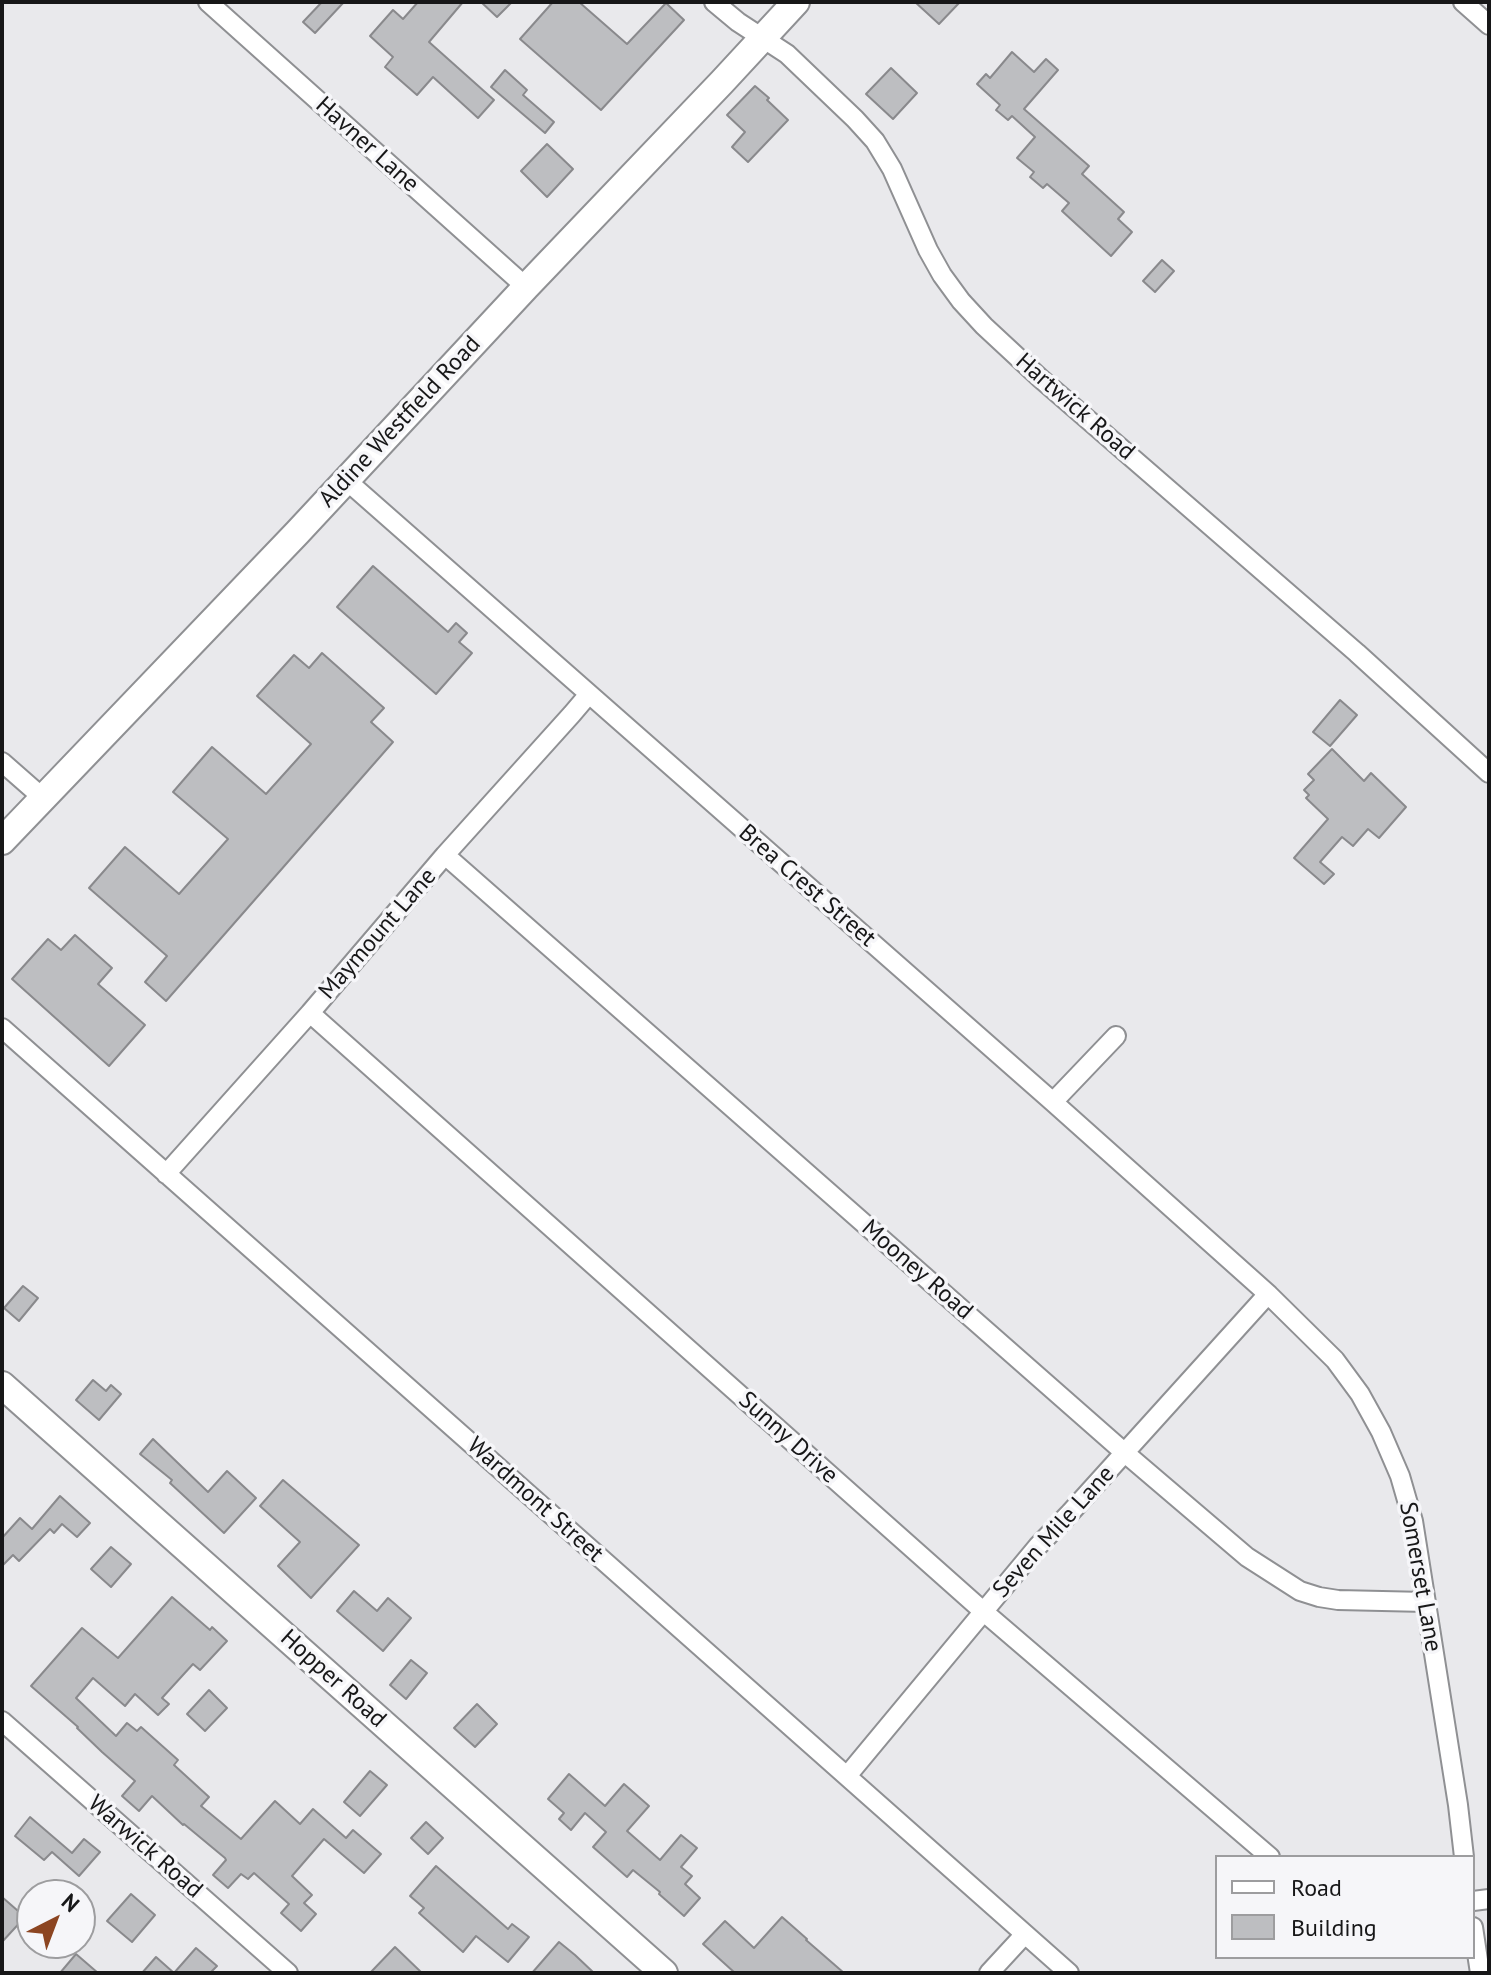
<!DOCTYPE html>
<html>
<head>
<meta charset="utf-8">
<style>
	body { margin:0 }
	#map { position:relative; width:1491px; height:1975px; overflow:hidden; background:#e9e9ec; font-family:"PT Sans",sans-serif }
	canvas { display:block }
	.frame { position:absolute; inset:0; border:4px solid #171718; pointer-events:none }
	.legend { position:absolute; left:1215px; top:1855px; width:260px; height:104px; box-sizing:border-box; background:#f6f6f9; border:2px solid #9d9d9f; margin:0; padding:10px 14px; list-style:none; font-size:24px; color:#171718 }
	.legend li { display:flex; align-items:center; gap:16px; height:40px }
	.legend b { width:40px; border:2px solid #9d9d9f }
	.north { position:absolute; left:16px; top:1879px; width:80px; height:80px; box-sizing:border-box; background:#f6f6f9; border:2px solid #9d9d9f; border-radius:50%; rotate:42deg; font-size:22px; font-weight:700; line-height:32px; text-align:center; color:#171718 }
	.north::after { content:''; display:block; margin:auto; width:28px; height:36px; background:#8c4521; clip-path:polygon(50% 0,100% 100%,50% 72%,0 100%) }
</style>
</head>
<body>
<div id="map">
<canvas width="1491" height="1975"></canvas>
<div class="frame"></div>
<ul class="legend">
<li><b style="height:10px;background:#fff"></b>Road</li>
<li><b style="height:22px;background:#bdbec1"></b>Building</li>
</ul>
<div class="north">N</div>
</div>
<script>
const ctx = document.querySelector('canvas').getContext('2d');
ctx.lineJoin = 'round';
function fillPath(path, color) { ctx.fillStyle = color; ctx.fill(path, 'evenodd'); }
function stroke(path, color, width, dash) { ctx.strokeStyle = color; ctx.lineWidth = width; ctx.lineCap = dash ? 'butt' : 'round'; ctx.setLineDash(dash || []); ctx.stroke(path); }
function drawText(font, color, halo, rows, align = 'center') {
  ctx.font = font + ' "PT Sans",sans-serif'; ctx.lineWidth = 7; ctx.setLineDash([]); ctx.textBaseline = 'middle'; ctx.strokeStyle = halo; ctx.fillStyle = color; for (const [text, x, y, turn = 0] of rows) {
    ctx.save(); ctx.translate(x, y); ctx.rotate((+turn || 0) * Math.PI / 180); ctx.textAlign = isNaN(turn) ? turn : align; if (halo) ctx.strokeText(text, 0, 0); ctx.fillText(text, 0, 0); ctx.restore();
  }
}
const building = new Path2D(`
	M322 2H344L315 33 303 22Z
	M418 2H463L429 42 494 100 478 118 433 77 417 95 385 67 393 57 370 36 393 10 403 19Z
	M481 2H512L497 17Z
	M553 2H579L627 44 666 3 684 20 601 110 520 39Z
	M915 2H960L939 24Z
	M1012 52 1034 72 1046 59 1058 70 1024 109 1089 166 1082 174 1124 212 1118 219 1132 232 1111 256 1062 211 1069 203 1047 184 1043 188 1030 177 1034 172 1017 158 1035 137 1012 116 1008 120 996 110 1000 105 977 84 986 74 990 78Z
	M891 68 917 93 893 119 866 94Z
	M505 70 527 90 523 95 554 122 545 133 491 87Z
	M755 86 769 98 767 100 788 120 748 162 732 147 745 132 727 115Z
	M547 144 573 169 547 197 521 171Z
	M1162 260 1174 271 1155 292 1143 281Z
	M373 566 448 632 456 623 467 633 459 642 472 653 436 694 337 607Z
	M322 653 384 708 371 722 393 742 166 1001 145 982 167 956 89 888 125 847 179 894 228 839 173 792 212 747 266 794 311 744 257 696 294 655 309 668Z
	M1340 700 1357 715 1330 746 1313 732Z
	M1332 749 1364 781 1371 773 1406 807 1379 838 1368 829 1353 846 1342 837 1320 862 1334 874 1324 884 1294 858 1328 819 1306 798 1309 795 1304 790 1314 780 1308 774Z
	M75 935 112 968 98 984 145 1025 109 1066 12 979 48 939 61 950Z
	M23 1286 38 1298 19 1321 4 1308Z
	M93 1380 106 1391 111 1385 121 1394 99 1420 76 1400Z
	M153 1439 208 1492 227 1471 256 1498 224 1533 170 1483 172 1480 140 1454Z
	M283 1480 359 1545 311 1598 278 1566 300 1542 260 1506Z
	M60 1496 90 1523 77 1537 62 1524 54 1533 50 1529 19 1561 13 1555 2 1566V1538L20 1518 32 1529Z
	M111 1547 131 1564 111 1587 91 1569Z
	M354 1591 377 1611 388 1598 411 1618 383 1651 337 1611Z
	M172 1597 210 1630 212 1627 227 1641 200 1670 193 1664 162 1698 169 1704 158 1715 135 1694 125 1706 93 1678 76 1698 116 1736 127 1723 137 1731 141 1727 178 1760 174 1765 209 1797 201 1806 241 1839 275 1801 300 1824 313 1809 346 1838 353 1830 381 1854 364 1873 324 1839 292 1876 312 1895 304 1903 316 1914 301 1931 281 1913 289 1904 254 1873 248 1879 241 1874 228 1888 213 1875 226 1860 225 1858 184 1824 183 1825 152 1796 139 1811 122 1796 135 1781 102 1752 77 1728 78 1727 31 1686 82 1628 118 1658Z
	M411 1660 427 1673 406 1699 390 1685Z
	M209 1690 227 1708 205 1731 187 1714Z
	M477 1704 497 1724 475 1747 454 1728Z
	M370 1771 387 1785 360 1816 344 1802Z
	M569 1774 605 1806 624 1784 649 1806 627 1831 660 1860 681 1835 697 1848 681 1867 692 1876 685 1884 700 1898 684 1916 659 1894 660 1892 633 1870 627 1877 593 1847 606 1832 585 1813 571 1830 559 1819 564 1813 548 1799Z
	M30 1817 72 1853 84 1839 100 1852 79 1876 52 1852 44 1860 15 1836Z
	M426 1822 443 1838 428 1854 411 1838Z
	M436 1866 508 1929 512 1924 529 1937 508 1962 476 1936 463 1952 419 1913 424 1908 410 1896Z
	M131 1894 155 1915 132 1942 107 1921Z
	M2 1897 25 1917 2 1942Z
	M782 1917 807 1939 806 1940 844 1973H735L703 1944 725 1921 754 1948Z
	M559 1942 575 1955 594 1973H532Z
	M395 1947 422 1973H370Z
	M196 1948 217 1966 210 1973H174Z
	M76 1954 98 1973H60Z
	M156 1957 174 1973H142Z`);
fillPath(building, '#bdbec1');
stroke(building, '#89898c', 2);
const street = new Path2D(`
	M208 2 526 287
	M714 2 738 22 787 54 855 119 875 141 892 169 928 250 942 275 961 301 984 326 1040 378 1357 653 1489 773
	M1463 2 1489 25
	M346 480 1053 1102 1268 1294 1335 1360 1360 1394 1381 1432 1400 1476 1413 1521 1458 1805 1464 1857
	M2 762 43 798
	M445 855 1125 1453 1247 1557 1300 1591 1319 1597 1338 1600 1426 1602
	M310 1013 984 1612 1270 1857
	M2 1028 1069 1973
	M1053 1102 1116 1036
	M166 1174 310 1013 445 855 572 714 589 694
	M2 1721 288 1973
	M847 1776 1038 1546 1070 1513 1268 1294
	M1473 1901 1489 1899
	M1473 1927 1480 1973
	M989 1973 1025 1934`);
const secondary = new Path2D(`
	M2 841 297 533 526 287 722 82 796 2
	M2 1385 664 1973`);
stroke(street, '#8f9093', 22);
stroke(secondary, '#8f9093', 30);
stroke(street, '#fff', 18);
stroke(secondary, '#fff', 26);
drawText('24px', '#171718', '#f6f6f9', [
	["Havner Lane",367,145,42],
	["Hartwick Road",1075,407,41],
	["Aldine Westfield Road",400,422,-47],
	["Brea Crest Street",807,886,41],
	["Maymount Lane",378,934,-49],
	["Mooney Road",917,1270,41],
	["Sunny Drive",788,1438,42],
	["Wardmont Street",535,1500,42],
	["Seven Mile Lane",1054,1532,-48],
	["Somerset Lane",1420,1577,80],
	["Hopper Road",333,1679,42],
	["Warwick Road",145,1847,41]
]);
</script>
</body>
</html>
